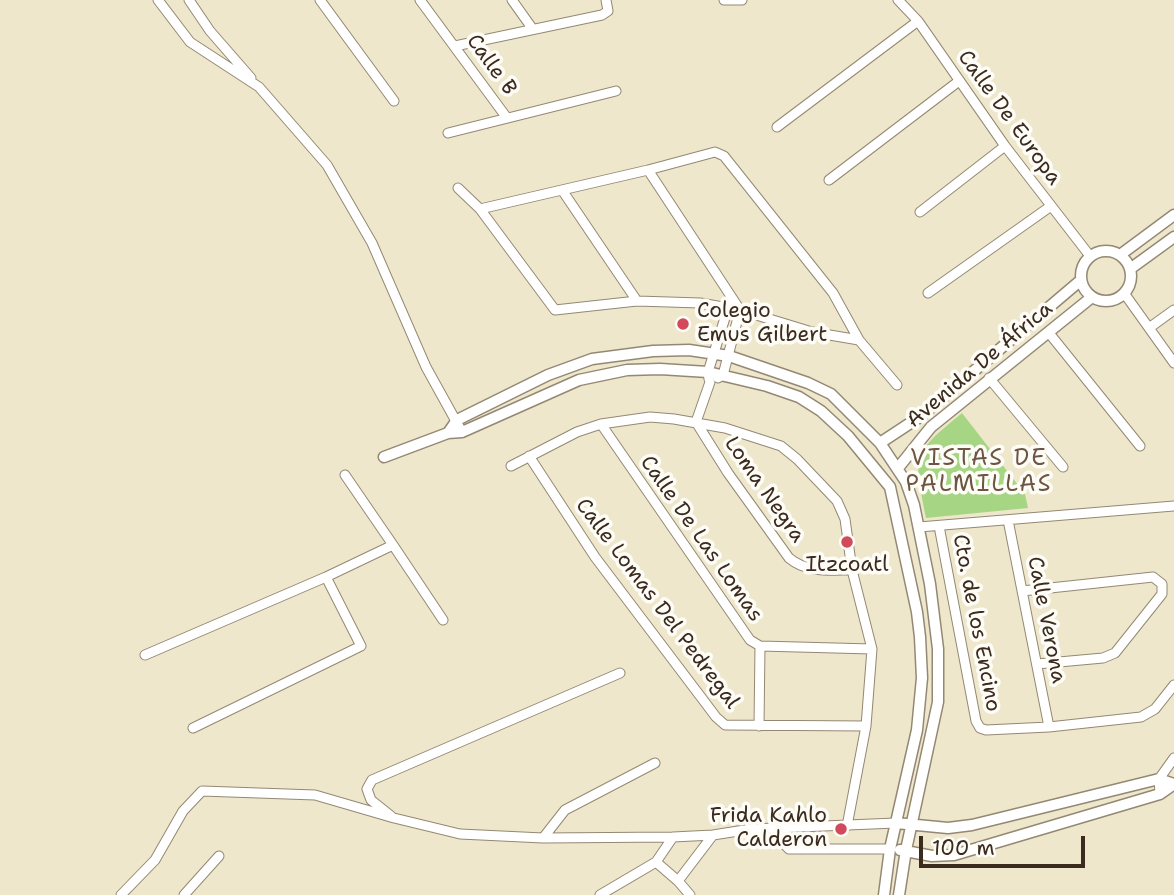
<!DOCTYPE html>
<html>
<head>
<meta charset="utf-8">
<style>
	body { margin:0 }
	#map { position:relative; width:1174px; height:895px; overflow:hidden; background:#eee7cb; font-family:"Shantell Sans",sans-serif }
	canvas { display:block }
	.scale { position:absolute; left:919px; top:836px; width:166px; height:32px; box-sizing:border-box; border:4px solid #3b2a1e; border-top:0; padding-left:9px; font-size:21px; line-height:24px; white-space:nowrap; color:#3b2a1e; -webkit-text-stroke:5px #fdfcf7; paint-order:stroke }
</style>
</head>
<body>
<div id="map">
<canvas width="1174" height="895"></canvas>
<div class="scale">100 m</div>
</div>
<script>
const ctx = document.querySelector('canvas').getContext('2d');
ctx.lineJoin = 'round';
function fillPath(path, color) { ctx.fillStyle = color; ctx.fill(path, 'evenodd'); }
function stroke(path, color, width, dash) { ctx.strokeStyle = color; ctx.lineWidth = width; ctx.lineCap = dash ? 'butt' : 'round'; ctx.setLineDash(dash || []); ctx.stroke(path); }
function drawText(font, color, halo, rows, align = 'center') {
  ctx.font = font + ' "Shantell Sans",sans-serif'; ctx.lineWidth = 7; ctx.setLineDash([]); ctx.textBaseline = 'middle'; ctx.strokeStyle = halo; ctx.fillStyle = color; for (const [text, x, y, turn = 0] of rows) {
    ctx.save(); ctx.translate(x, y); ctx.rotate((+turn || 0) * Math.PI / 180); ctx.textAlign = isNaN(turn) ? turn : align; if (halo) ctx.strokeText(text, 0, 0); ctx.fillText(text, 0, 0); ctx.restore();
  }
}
fillPath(new Path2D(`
	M962 413 1025 494 1028 508 926 518C914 453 910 456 962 413Z`), '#a6d684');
const minor = new Path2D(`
	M158 0 190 42 259 87 327 165 372 243 426 367 462 432
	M189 0 210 31 251 78
	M320 0 394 101
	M420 0 507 118
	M512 0 532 28
	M724 0H742
	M898 0 918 21 1005 146 1090 256
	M455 46 602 15 608 11 606 0
	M777 127 918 21
	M448 133 616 91
	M648 170 740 310 723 375 718 378
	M829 180 959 81
	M458 188 480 209 555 310 637 301 700 303 740 310 812 332 859 340
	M562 190 637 301
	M480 209 648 170 715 152 724 156 833 293 859 340 897 385
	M920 212 1005 146
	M928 293 1051 206
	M1124 293 1174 363
	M1149 328 1174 310
	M1049 333 1140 446
	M989 378 1063 467
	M709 379 708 372 729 305
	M710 382 696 422 728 473 789 558C807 573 829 570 852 570
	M601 424 750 640 760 646 872 649
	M529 456 595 557 716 717 725 725 866 726
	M511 466 577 432 601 424 650 417 674 419 725 428 781 446 797 459 837 501 845 519 852 570 872 649 866 726 847 826
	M1008 520 1049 727
	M939 526 976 721 980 728 986 730 1049 727 1141 717 1155 709 1174 685
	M919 527 1174 506
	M393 545 443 620
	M1022 591 1153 577 1162 584V594L1115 653 1103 658 1037 664
	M145 655 326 577 393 545 345 475
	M759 726 760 646
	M193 728 361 646 326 577
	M1160 794 1159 779 1174 758
	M391 816 371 800 367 789 372 780 620 673
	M781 827 782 842 789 849H890
	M543 838 565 810 655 763
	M656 862 678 881 690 895
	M678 881 713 835
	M121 895 155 860 183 811 202 791 315 795 394 818 460 834 543 838 673 837 713 835 751 829 896 823
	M184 895 219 856
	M600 895 656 862 673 837`);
const tertiary = new Path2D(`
	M1081 276a25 25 0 1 1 50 0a25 25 0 1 1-50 0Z
	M1120 255 1174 215
	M1130 269 1174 237
	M448 433 457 420 548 375 592 359 653 351 689 350 729 356 808 383 831 394 880 443 906 482 914 505 930 584 938 649V702L906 850 899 895
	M880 443 921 416 1081 280
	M384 457 448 433 462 432 579 380 627 370 660 369 708 372 767 386 799 397 821 411 848 436 890 487 917 612 920 637 922 678 917 730 890 849 884 895
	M898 468 931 427 1092 297
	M896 823 948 828 972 825 1159 779 1174 784
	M900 850 932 856 954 855 1160 794 1174 784`);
stroke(minor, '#948874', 11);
stroke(tertiary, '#948874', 13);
stroke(minor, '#fff', 9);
stroke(tertiary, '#fff', 10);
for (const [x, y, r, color] of [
	[683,324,7,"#d1495b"],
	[847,542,7,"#d1495b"],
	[841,829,7,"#d1495b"]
]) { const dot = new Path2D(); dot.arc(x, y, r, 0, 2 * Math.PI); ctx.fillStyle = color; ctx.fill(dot); stroke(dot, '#fdfcf7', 2.5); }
drawText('21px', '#3b2a1e', '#fdfcf7', [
	["Calle B",491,65,54],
	["Calle De Europa",1009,118,54],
	["Avenida De África",980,365,-40],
	["Loma Negra",764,490,55],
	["Calle De Las Lomas",701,539,55],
	["Calle Lomas Del Pedregal",657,604,53],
	["Calle Verona",1046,620,79],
	["Cto. de los Encino",976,623,79]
]);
drawText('21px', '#3b2a1e', '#fdfcf7', [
	["Colegio",697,312],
	["Emus Gilbert",697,336],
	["Itzcoatl",847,566,"center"],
	["Frida Kahlo",827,817,"right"],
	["Calderon",827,841,"right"]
], 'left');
ctx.letterSpacing = '2px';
drawText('23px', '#6d5542', '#fdfcf7', [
	["VISTAS DE",979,459],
	["PALMILLAS",979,485]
]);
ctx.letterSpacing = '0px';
</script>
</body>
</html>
